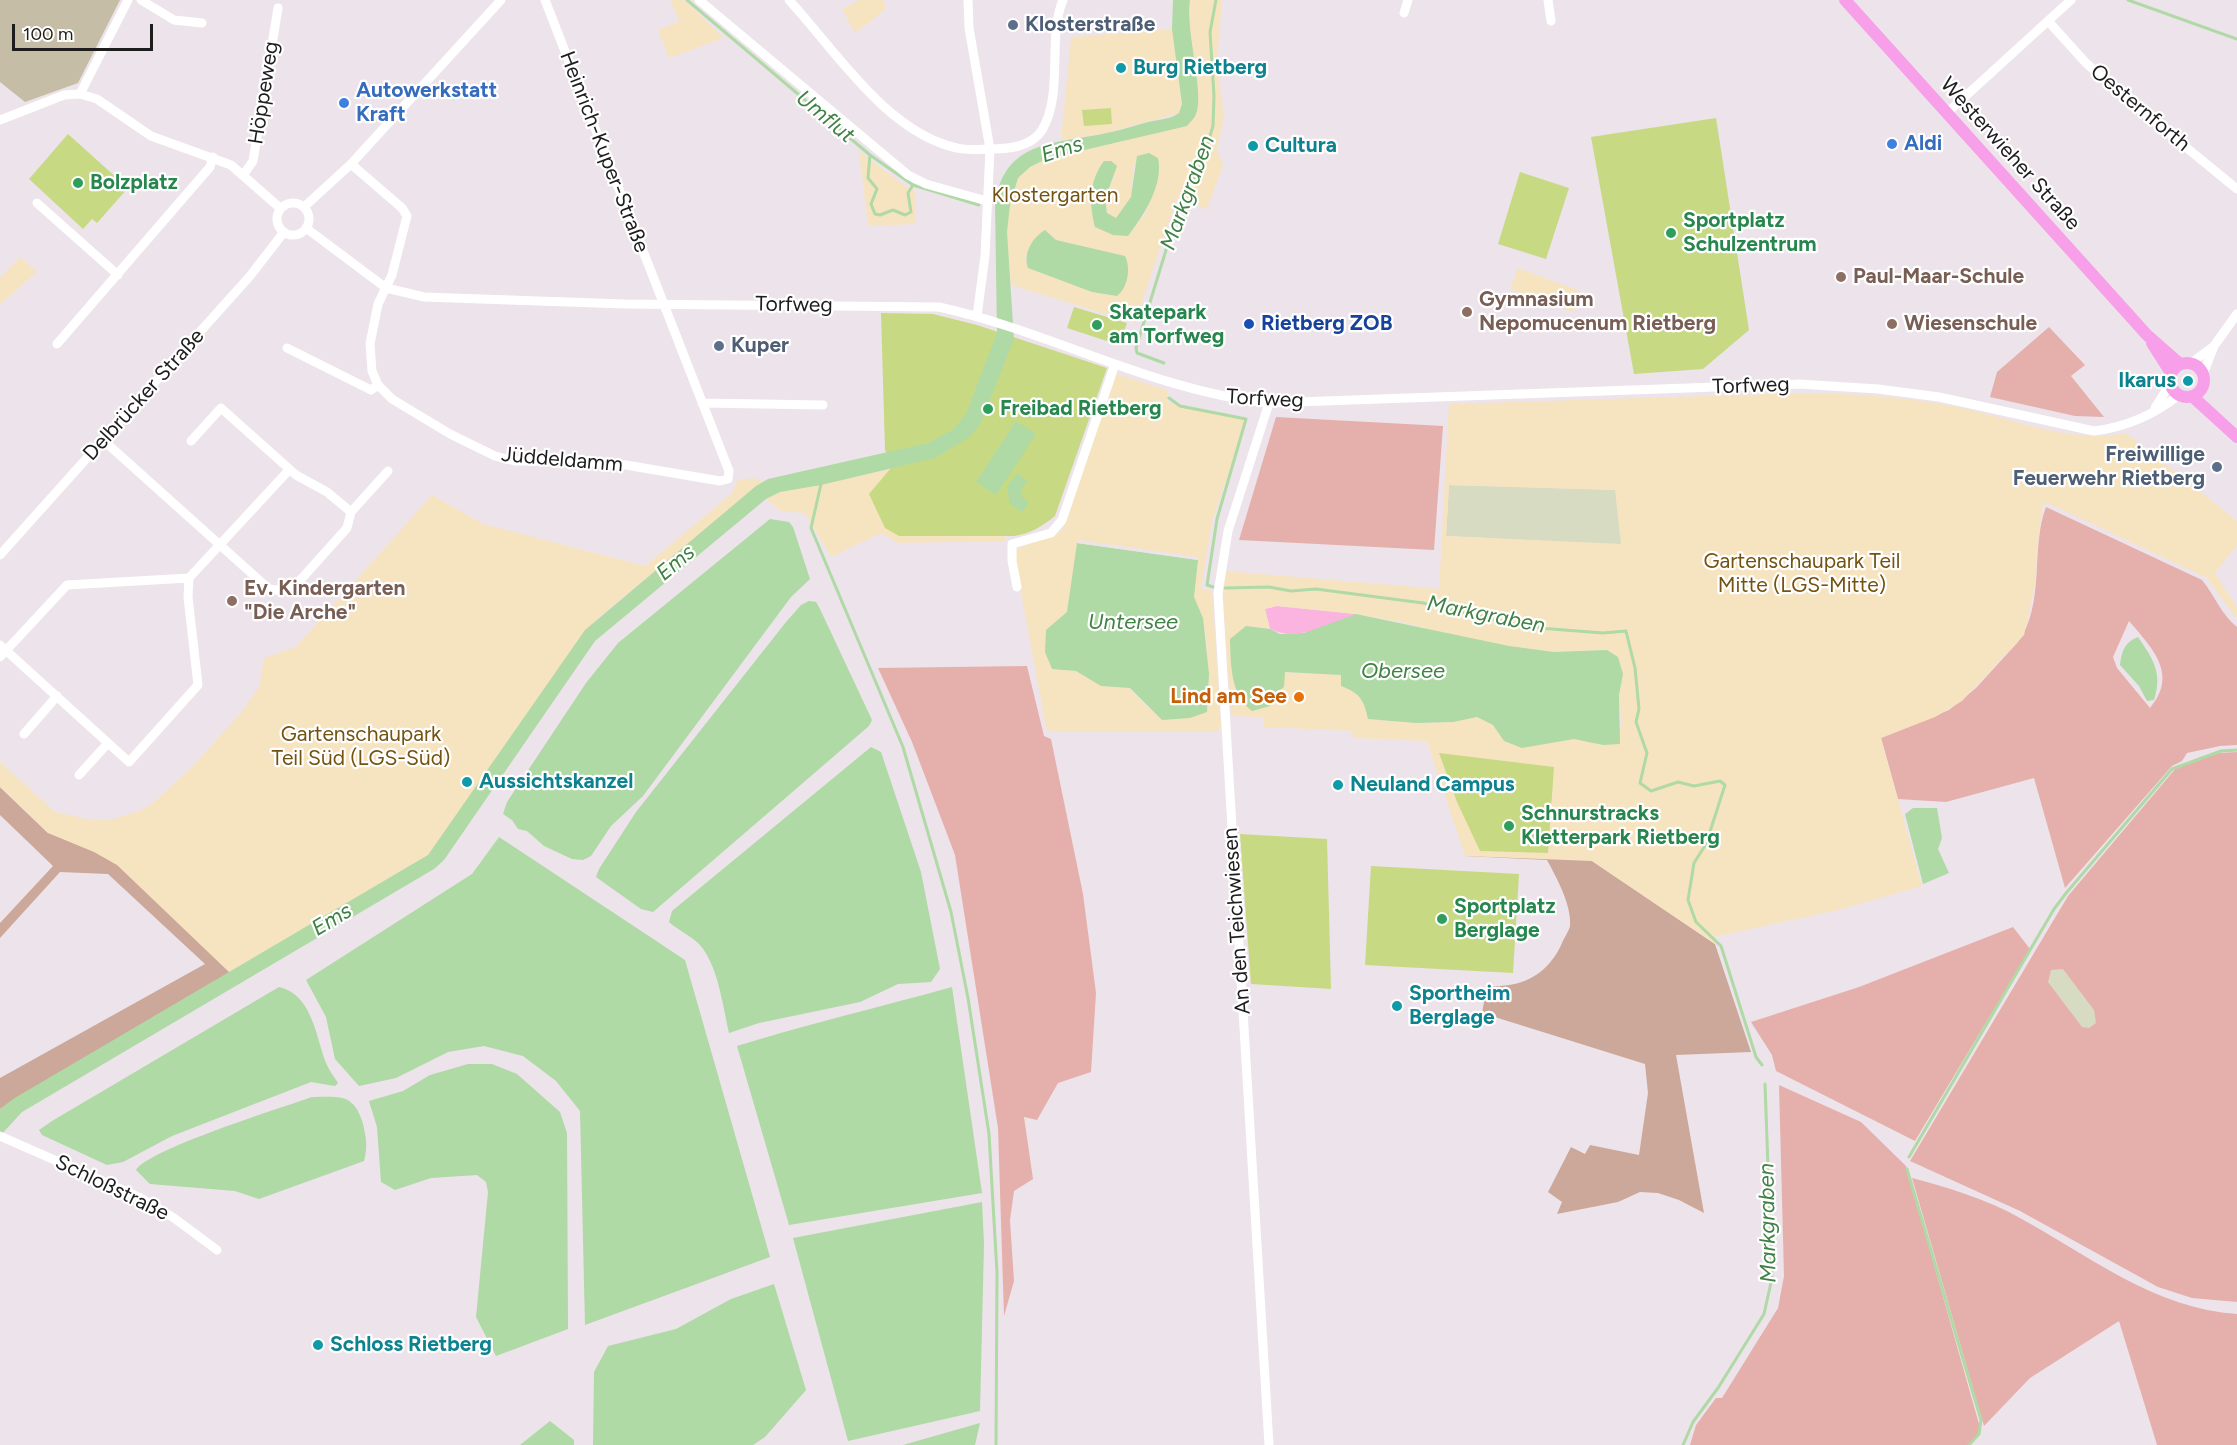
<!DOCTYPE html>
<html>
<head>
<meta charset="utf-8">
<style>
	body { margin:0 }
	#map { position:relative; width:2237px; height:1445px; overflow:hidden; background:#ede3eb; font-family:Figtree,sans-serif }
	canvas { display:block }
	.scale { position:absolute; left:12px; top:24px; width:141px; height:27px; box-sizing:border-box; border:3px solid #1d1d1d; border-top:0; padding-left:8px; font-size:18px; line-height:21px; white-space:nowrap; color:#1d1d1d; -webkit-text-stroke:4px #fff; paint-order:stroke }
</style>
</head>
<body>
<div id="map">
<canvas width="2237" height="1445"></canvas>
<div class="scale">100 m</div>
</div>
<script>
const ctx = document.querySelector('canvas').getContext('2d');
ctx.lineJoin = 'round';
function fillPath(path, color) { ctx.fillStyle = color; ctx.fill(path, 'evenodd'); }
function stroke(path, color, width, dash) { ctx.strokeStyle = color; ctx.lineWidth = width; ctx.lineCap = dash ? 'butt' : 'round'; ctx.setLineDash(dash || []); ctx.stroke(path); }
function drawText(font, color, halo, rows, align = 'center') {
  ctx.font = font + ' Figtree,sans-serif'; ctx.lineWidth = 4.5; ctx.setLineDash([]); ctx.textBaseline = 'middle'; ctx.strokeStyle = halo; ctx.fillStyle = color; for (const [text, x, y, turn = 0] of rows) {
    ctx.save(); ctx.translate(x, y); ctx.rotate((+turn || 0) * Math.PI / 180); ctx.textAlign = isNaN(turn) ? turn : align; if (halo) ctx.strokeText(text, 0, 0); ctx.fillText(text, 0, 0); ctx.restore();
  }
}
fillPath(new Path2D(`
	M2049 327 2085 365 2071 376 2104 417 2075 416 1990 397 1997 372Z
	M1276 417 1443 426 1434 550 1239 540Z
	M2046 507 2202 580C2215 596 2221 614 2237 627V745L2220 746 2187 753 2182 761 2172 766 2065 888 2034 778 1946 802 1898 799 1881 738 1949 710 1976 688 2018 642C2046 603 2030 549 2046 507ZM2129 621C2152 648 2179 674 2150 708L2117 668 2113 657Z
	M1027 666 1044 736 1051 739 1083 894 1096 993 1091 1072 1058 1083 1037 1120 1024 1117 1033 1179 1014 1191 1010 1220 1014 1281 1004 1316 998 1128 955 855 912 742 878 668Z
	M2237 752V1302L2192 1298 2158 1287 2020 1211 1910 1161 2068 896 2176 768 2219 753Z
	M2013 927 2030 949 1915 1141 1776 1071 1772 1055 1751 1022 1859 987Z
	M1779 1085 1861 1122 1906 1166 1981 1431 1968 1445H1690L1696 1425 1716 1398H1722L1778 1308 1784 1276Z
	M1912 1178C1949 1188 1987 1199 2020 1218 2089 1256 2156 1309 2237 1314V1445H2157L2119 1321 2030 1378 1984 1426Z`), '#e5b0ab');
fillPath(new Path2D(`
	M1502 745 1592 861 1715 944 1751 1052 1676 1055 1704 1213 1679 1200 1658 1193 1640 1192 1618 1202 1557 1214 1562 1202 1548 1192 1571 1147 1585 1154 1590 1145 1639 1155 1648 1093 1645 1064 1482 1013 1487 986C1522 988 1548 975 1562 943 1564 938 1569 931 1570 926 1572 905 1556 877 1547 860L1465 856Z
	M0 787 48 833 140 845 245 964 0 1109V1078L205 964 108 874 60 872 0 938V923L53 866 0 815Z`), '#cba89a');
fillPath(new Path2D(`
	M1449 485 1616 490 1622 545 1446 536Z
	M2063 969 2094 1010 2096 1023 2089 1028 2082 1027 2048 982 2051 970Z`), '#d7dbc1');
fillPath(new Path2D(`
	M1277 606 1356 614C1330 625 1297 642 1270 629L1265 609Z`), '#fbb3e0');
fillPath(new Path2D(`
	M0 0H120L78 83 25 102 0 82Z`), '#c5bda5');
fillPath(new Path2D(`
	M670 0H684L722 36 721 39 669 58 658 30 679 21Z
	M859 0H884L885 10 855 33 842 9Z
	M1190 0H1222L1217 63 1224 116 1217 150 1223 165 1207 209 1177 198 1135 323 1011 285C1009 253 999 206 1019 178 1026 168 1036 164 1046 159L1187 125C1190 122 1195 118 1196 114 1205 93 1185 30 1190 0ZM1134 166 1160 169 1145 214 1128 236 1090 206 1114 174 1105 199 1107 213 1116 218 1131 197ZM1047 231 1056 240 1124 256C1133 271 1124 283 1116 296L1090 291 1028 268C1022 251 1033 239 1047 231Z
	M1172 29 1182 104 1179 113 1102 134 1061 140 1071 37Z
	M859 151 905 186 915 191 916 224 868 226Z
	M20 257 37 272 0 304V278Z
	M1518 268 1580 291 1573 312 1510 289Z
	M1116 374 1167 390V402L1242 419 1245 424 1212 522 1201 589 1212 590 1221 727 1216 732H1051L1046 728 1015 560 1017 549 1062 531ZM1194 597C1210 633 1209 673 1207 712L1148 708 1130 688 1101 686 1076 671 1052 669 1046 631 1067 613Z
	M1801 393C1850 394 1898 396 1947 405 2005 415 2067 445 2126 433L2237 521V545L2215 573 2237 608V619L2207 578 2050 504 2043 503 2037 548 2036 580 2024 635 1962 701 1935 717 1881 738 1922 886 1838 910 1714 937 1715 944 1592 861 1465 856 1427 741 1353 738 1352 731 1264 727V717L1231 716 1223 598 1225 571 1439 589 1449 404ZM1449 485 1615 490 1621 544 1446 536ZM1277 606 1356 614 1406 623 1459 637 1509 646 1554 652 1607 650 1623 674 1619 695 1622 727 1603 745 1574 739 1522 748 1504 741 1493 725 1477 717 1453 722 1416 723 1368 719 1364 703 1341 675 1284 672 1270 706 1246 626 1270 629 1265 609Z
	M891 469 899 536 1004 534 1006 541 898 543 881 533 831 557 805 513 781 511 766 499 780 492Z
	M754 478 763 482 598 618 428 855 230 973 117 865 94 852 48 833 0 787V762L55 812 91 820H110L139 811 153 803 194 765 241 713 259 687 264 658 296 647 432 495 483 524 645 566 731 494 738 480Z`), '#f6e4c1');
fillPath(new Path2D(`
	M1111 108 1112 124 1084 126 1082 110Z
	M1716 118 1749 330 1703 369 1634 374 1591 137Z
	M68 134 128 188 97 223 92 219 83 229 29 179Z
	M1520 172 1569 188 1546 259 1498 244Z
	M1074 307 1127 323 1119 345 1067 328Z
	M881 313 933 314 977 325 1107 368 1055 516C1041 527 1032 533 1014 536H899L885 528 869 494 891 468 885 450Z
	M1439 753 1554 767 1548 853 1480 851 1457 802Z
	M1240 834 1327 839 1331 989 1251 984Z
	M1371 866 1519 874 1513 973 1365 965Z`), '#c8d984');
fillPath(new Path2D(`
	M1173 0H1190C1185 30 1205 94 1196 114 1195 118 1190 122 1187 126L1046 159 1030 167 1018 178 1010 205 1007 232 1014 339 981 422 971 436 935 458 821 485 780 492 766 499 595 641 444 860 434 869 22 1112 0 1136V1109L13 1099 428 855 585 630 756 486 768 479 928 443 954 429 966 414 997 333 995 202C1006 141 1052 144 1102 134 1118 131 1133 126 1148 122 1158 120 1171 119 1179 113L1182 104 1172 29Z
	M1149 153 1158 158C1164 185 1143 216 1128 236L1113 235 1095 227C1089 203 1089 181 1104 161H1111L1117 166 1105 199 1107 213 1116 218 1131 197 1137 156Z
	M1045 230 1056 240 1125 256C1131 268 1128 288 1117 296L1092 292 1028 268C1023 253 1032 238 1045 230Z
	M1016 421 1036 434 996 495 976 482Z
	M1017 473 1027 480 1021 491 1022 497 1029 502 1022 512 1010 504 1007 487Z
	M770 519 789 522 793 527 810 579 791 597 643 796 611 826 591 856 583 860 572 859 544 846 527 831 518 829 512 820 503 814 507 802 586 683 618 643Z
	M1077 543 1198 560 1194 597 1203 618 1209 674 1207 712 1190 718 1162 720 1130 688 1101 686 1076 671 1052 669 1045 652 1046 630 1067 612Z
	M809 601 816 602 820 609 872 720 869 726 653 912 641 909 596 877 599 869 636 812 786 622 801 605Z
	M1356 614 1509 646 1554 652 1607 650 1618 657 1623 674 1619 695 1620 744 1603 745 1574 739 1522 748 1504 741 1493 725 1477 717 1453 722 1416 723 1368 719C1364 700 1360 693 1341 686V675L1285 672 1284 687 1274 695 1270 706 1252 711C1230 694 1231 665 1230 639L1246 626 1270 629 1280 634 1304 633Z
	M2138 637C2153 659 2163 673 2154 700L2147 701 2139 686 2120 665C2122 651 2124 643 2138 637Z
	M871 747 881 752 921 872 940 969 931 982 898 984 860 1002 759 1023 729 1033C723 1007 718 964 699 944 691 936 678 930 669 922L672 911Z
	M1913 808H1937L1942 838 1938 849 1949 873 1923 884 1905 814Z
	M499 837 685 960 770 1257 585 1325 580 1111 556 1081 523 1056 484 1046 448 1052 396 1078 359 1086 335 1059 326 1017 306 980 472 874Z
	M279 987C312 994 316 1037 326 1063 329 1070 334 1077 338 1083L335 1086 311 1082 172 1136 123 1162 107 1165 42 1135 39 1130 52 1121Z
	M952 987 982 1193 789 1225 737 1046C808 1024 880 1007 952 987Z
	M468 1064H492L517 1074 560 1112 567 1133 568 1329 496 1356 476 1317 488 1192 486 1182 477 1175 431 1178 395 1190 381 1182 377 1127 369 1101 403 1091 430 1075Z
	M312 1097C340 1097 354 1093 363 1124 366 1138 368 1146 364 1161L259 1199 235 1191 150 1184 136 1170C149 1149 281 1108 312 1097Z
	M982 1202 984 1244 980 1411 848 1441 793 1238Z
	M774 1284 806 1390 765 1437 753 1445H593L594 1372 608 1346 676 1329 731 1299Z
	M550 1421 574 1440V1445H520Z
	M980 1423 975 1445H903Z`), '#afd9a5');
fillPath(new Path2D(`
	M1078 540 1198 557V560L1077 543Z`), '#ede3eb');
stroke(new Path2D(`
	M687 0 870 155 913 185 979 205
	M2128 0 2237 39
	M870 155 868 178 877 189 871 204 875 214 880 215 893 210 905 215 911 212 908 193 913 185
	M1164 363 1137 353 1136 348 1185 188 1199 173 1213 126 1214 96 1210 32 1216 0
	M1169 398 1180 406 1246 419 1217 519 1207 585 1213 587
	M821 484 811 528 903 747 951 912 968 998 989 1134 997 1273 996 1445
	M1225 588 1269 587 1291 591 1316 589 1423 603 1526 627 1603 633 1626 631 1635 668 1639 709 1636 722 1647 753 1640 783 1651 791 1678 782 1694 786 1720 781 1725 785 1706 844 1694 863 1688 900 1696 922 1721 946 1756 1057 1762 1065
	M1909 1157 2054 909 2067 892 2172 769 2221 751 2237 750
	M1907 1169 1981 1420 1979 1434 1969 1445
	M1683 1445 1693 1422 1718 1388 1764 1314 1772 1278 1765 1084`), '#afd9a5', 3);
stroke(new Path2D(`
	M141 0 174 20 202 23
	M699 0 908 175 926 184 987 201
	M789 0C835 50 887 133 957 148 968 151 982 149 993 149 1010 149 1032 146 1042 130 1064 94 1047 37 1063 0
	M968 0 969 28 990 149 985 256 977 316
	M1548 0 1551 21
	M1404 13 1408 0
	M2048 21 2086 63 2132 103 2237 189
	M80 94 128 0
	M1947 113 2071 0
	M0 120 64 95 80 94 97 99 151 136 231 165 280 208
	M351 164 402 208 407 216 392 275 378 304 370 344 372 371 378 385 392 399 450 434 495 456 515 461H584L626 465 720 481 728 479 729 471 545 0
	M244 174 253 161 278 8
	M277 219a16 16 0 1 1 32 0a16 16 0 1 1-32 0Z
	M37 203 118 275
	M304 207 351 164 501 0
	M306 228 386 288 424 297 624 304 939 307C1052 332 1154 391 1269 403L1799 384 1878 389 1939 397 2094 431C2126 427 2154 415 2179 395
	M57 344 210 167 213 157
	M287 348 371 390 378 385
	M2191 363 2214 346 2237 314
	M2203 374 2214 346
	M702 403 823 405
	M2155 408 2170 384
	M103 440 269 589C279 591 286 591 295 586L347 528 351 512 388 471
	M191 441 221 408 296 475 327 492 351 512
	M0 555 250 276 284 232
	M1017 587 1012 561V544L1051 533 1062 520 1115 364
	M0 645 129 762 198 685 188 597 189 578
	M0 657 67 585 189 578 289 470
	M24 734 57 696
	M79 775 108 743
	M0 1136 139 1197 174 1218 217 1250
	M1269 1445 1218 593 1228 531 1269 403`), '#fff', 9);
stroke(new Path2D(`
	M1845 0 2147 335 2180 364
	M2152 343 2171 373
	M2170 380a17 17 0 1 1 34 0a17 17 0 1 1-34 0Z
	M2192 396 2237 437`), '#f79fe9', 12);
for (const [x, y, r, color] of [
	[1013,25,6,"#5c6f8a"],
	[1121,68,6,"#0f9aa8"],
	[344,103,6,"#3f7fe0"],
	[1892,144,6,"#3f7fe0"],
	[1253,146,6,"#0f9aa8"],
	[78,183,6,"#2e9e5b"],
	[1671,233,6,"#2e9e5b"],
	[1841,277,6,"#8d6e63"],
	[1467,312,6,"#8d6e63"],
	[1249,324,6,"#1a4fb4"],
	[1892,324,6,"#8d6e63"],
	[1097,325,6,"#2e9e5b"],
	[719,346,6,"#5c6f8a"],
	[2188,381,6,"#0f9aa8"],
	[988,409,6,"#2e9e5b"],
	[2217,467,6,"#5c6f8a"],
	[232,601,6,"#8d6e63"],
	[1299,697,6,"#e8710a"],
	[467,782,6,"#0f9aa8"],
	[1338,785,6,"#0f9aa8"],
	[1509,826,6,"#2e9e5b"],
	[1442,919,6,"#2e9e5b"],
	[1397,1006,6,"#0f9aa8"],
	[318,1345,6,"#0f9aa8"]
]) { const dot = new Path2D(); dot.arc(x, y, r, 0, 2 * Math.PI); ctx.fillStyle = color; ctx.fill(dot); stroke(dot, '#fff', 2); }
drawText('bold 21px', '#4e5e75', '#fff', [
	["Klosterstraße",1025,25],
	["Kuper",731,346],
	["Freiwillige",2205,455,"right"],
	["Feuerwehr Rietberg",2205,479,"right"]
], 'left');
drawText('bold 21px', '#0d838f', '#fff', [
	["Burg Rietberg",1133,68],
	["Cultura",1265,146],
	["Ikarus",2176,381,"right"],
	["Aussichtskanzel",479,782],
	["Neuland Campus",1350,785],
	["Sportheim",1409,994],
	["Berglage",1409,1018],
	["Schloss Rietberg",330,1345]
], 'left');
drawText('bold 21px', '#366cbe', '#fff', [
	["Autowerkstatt",356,91],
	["Kraft",356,115],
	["Aldi",1904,144]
], 'left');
drawText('21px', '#1d1d1d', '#fff', [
	["Höppeweg",264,93,-81],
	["Oesternforth",2140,108,40],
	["Heinrich-Kuper-Straße",604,152,69],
	["Westerwieher Straße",2010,154,48],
	["Torfweg",794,305,1],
	["Torfweg",1751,386,-2],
	["Delbrücker Straße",144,395,-48],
	["Torfweg",1265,399,3],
	["Jüddeldamm",562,460,5],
	["An den Teichwiesen",1237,921,-94],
	["Schloßstraße",112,1188,26]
]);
drawText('bold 21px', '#27864d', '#fff', [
	["Bolzplatz",90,183],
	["Sportplatz",1683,221],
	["Schulzentrum",1683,245],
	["Skatepark",1109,313],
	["am Torfweg",1109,337],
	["Freibad Rietberg",1000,409],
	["Schnurstracks",1521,814],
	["Kletterpark Rietberg",1521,838],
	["Sportplatz",1454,907],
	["Berglage",1454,931]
], 'left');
drawText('21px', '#745311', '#fff', [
	["Klostergarten",1055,196],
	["Gartenschaupark Teil",1802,562],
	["Mitte (LGS-Mitte)",1802,586],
	["Gartenschaupark",361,735],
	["Teil Süd (LGS-Süd)",361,759]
]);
drawText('bold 21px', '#785e54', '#fff', [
	["Paul-Maar-Schule",1853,277],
	["Gymnasium",1479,300],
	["Nepomucenum Rietberg",1479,324],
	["Wiesenschule",1904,324],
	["Ev. Kindergarten",244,589],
	["\"Die Arche\"",244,613]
], 'left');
drawText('bold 21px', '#164399', '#fff', [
	["Rietberg ZOB",1261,324]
], 'left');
drawText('bold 21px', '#c56008', '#fff', [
	["Lind am See",1287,697]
], 'right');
drawText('italic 22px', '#408245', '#fff', [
	["Umflut",825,117,40],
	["Ems",1062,150,-18],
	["Markgraben",1188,193,-70],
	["Ems",676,563,-40],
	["Markgraben",1486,615,11],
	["Untersee",1133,623],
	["Obersee",1403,672],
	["Ems",332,920,-31],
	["Markgraben",1768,1223,-91]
]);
</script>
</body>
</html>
